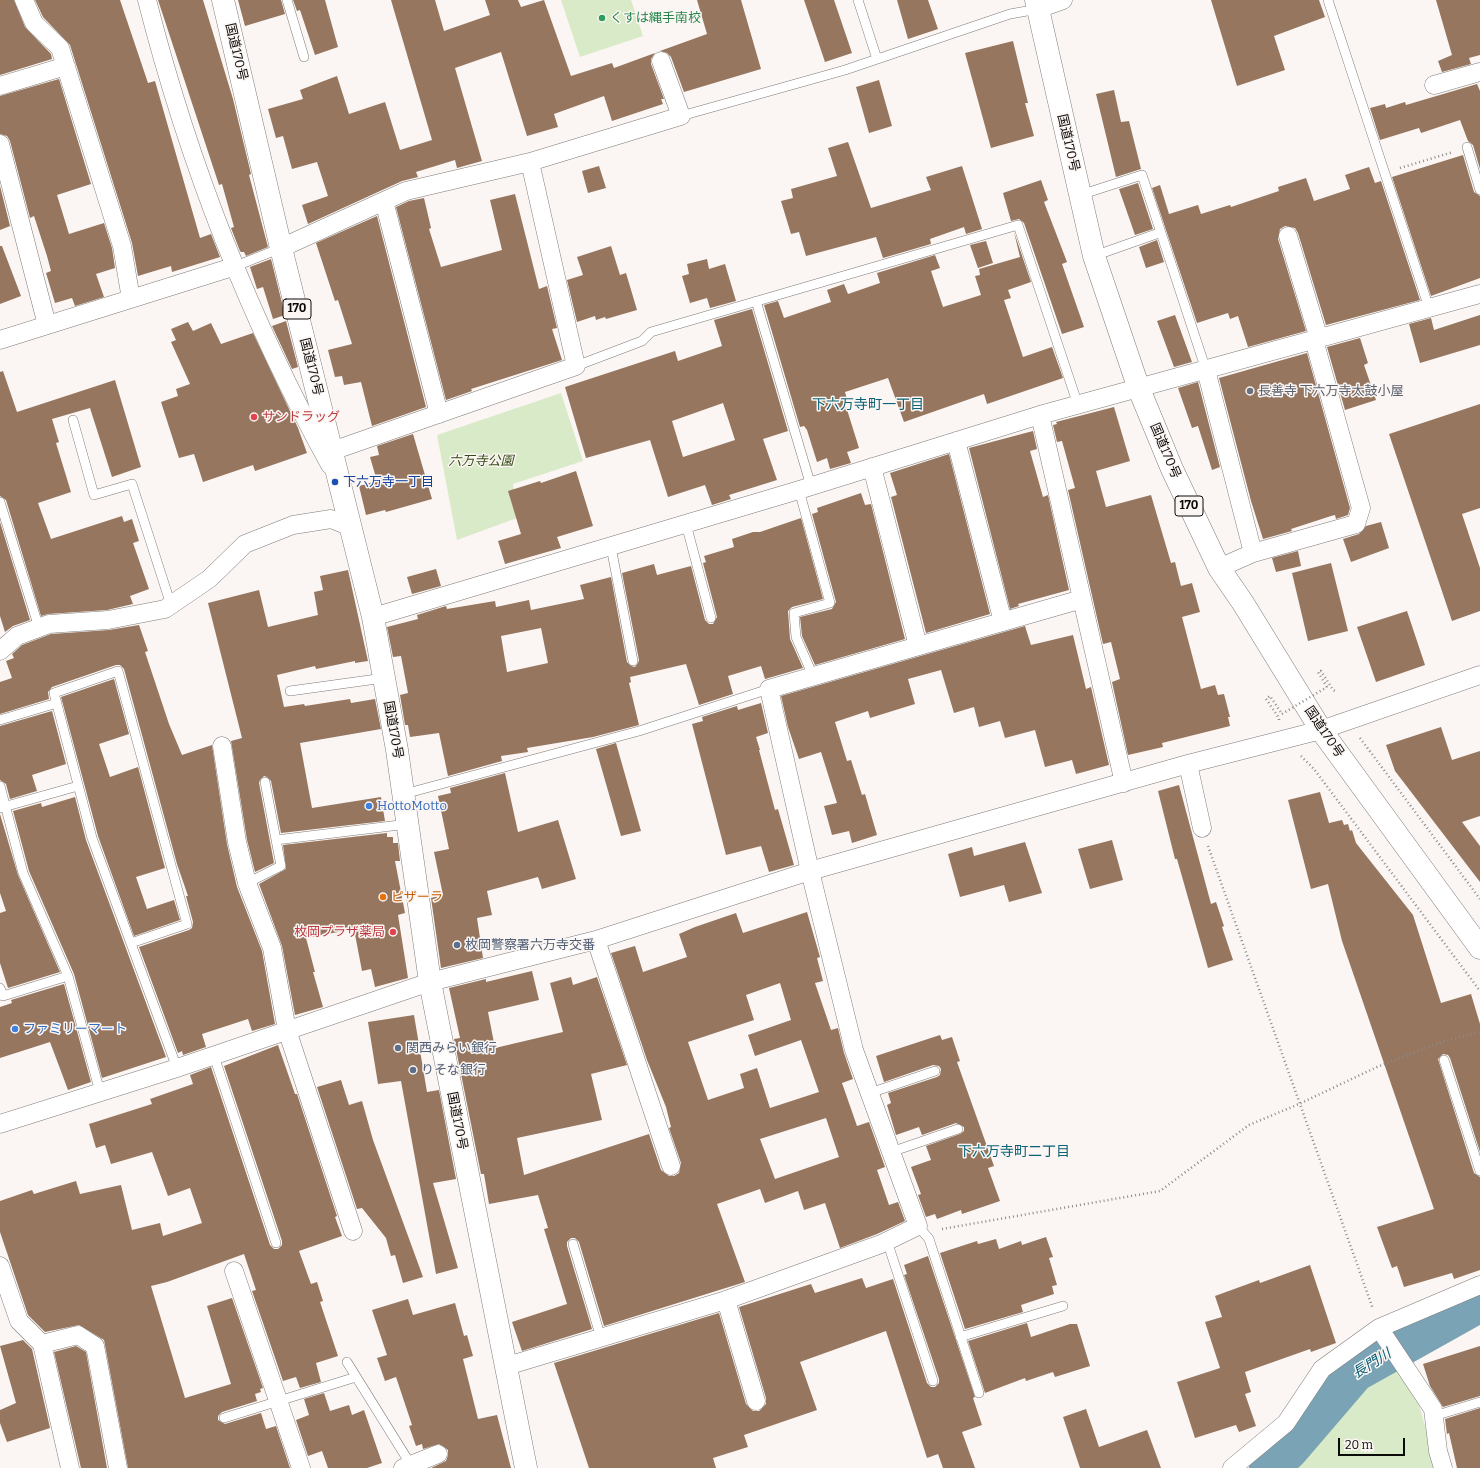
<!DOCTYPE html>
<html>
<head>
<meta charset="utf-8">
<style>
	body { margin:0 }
	#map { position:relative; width:1480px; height:1468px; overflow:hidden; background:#fbf6f3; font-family:Bitter,serif }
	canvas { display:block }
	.scale { position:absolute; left:1338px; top:1438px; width:67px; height:18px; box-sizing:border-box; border:2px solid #0c0b0a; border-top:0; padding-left:5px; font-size:12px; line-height:14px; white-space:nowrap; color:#0c0b0a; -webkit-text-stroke:3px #fbf6f3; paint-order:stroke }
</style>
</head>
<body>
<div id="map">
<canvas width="1480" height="1468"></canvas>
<div class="scale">20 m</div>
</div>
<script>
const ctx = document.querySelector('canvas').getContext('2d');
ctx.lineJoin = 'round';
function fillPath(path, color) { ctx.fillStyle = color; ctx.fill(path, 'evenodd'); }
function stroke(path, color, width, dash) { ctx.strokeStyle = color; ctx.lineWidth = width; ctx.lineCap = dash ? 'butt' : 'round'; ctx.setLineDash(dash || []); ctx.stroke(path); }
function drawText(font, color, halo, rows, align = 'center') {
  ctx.font = font + ' Bitter,"Noto Sans JP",serif'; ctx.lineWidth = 3; ctx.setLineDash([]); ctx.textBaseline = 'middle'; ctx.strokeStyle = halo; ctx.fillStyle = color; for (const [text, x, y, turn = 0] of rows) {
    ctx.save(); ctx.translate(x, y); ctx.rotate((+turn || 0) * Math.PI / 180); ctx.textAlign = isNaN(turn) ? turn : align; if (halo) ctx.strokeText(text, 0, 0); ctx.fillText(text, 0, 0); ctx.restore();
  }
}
fillPath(new Path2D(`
	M561 0H631L643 36 580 57Z
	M561 393 583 461 513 484 517 518 457 540 437 435Z
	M1392 1362 1419 1405 1437 1468H1293L1375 1371Z`), '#d9eac9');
stroke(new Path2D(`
	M1269 1468 1289 1449 1355 1372 1480 1302`), '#7aa4b5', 40);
fillPath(new Path2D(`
	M0 0H14L25 27 51 54 52 59 0 75Z
	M35 0H120L148 83 155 81 200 238 211 234 220 257 172 272 171 266 138 276 132 243 70 45 43 17Z
	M158 0H203L233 99 251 174 249 175 268 247 246 256 244 252H241L240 251 231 228 234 227 222 184 219 185Z
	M238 0H281L285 14 245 26Z
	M293 0H325L338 47 315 55 300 10 297 11Z
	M391 0H435L444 31 490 15 485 0H518L521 7 544 0 571 76 612 63 614 68 655 53 651 59V64L664 99H661L663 104 612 121 604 96 554 114 558 127 527 136 501 52 455 68 482 161 457 168 455 160 416 172 418 177 402 181 308 224 302 205 328 196 317 162 292 169 283 136 276 138 268 109 303 99 300 90 337 76 349 114 385 102 400 150 432 140Z
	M697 0H741L761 69 684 92 671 57 667 53 660 51 707 34Z
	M804 0H834L852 53 825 62Z
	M897 0H928L938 29 908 39Z
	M1211 0H1319L1325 17 1274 36 1285 70 1237 86Z
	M1436 0H1480V55L1469 58 1471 64 1442 72 1438 61 1452 55Z
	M1013 41 1028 103H1025L1034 136 991 148 965 53Z
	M59 79 91 184 57 195 69 234 104 223 112 248 115 268 96 274 104 297 75 306 72 298 55 303 46 273 51 271 47 256 34 216 30 218 10 141 7 136 0 134V96Z
	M879 80 892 126 869 133 856 87Z
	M1477 84 1480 91V169L1473 145 1468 141 1460 120 1421 133 1419 128 1380 140 1370 108 1385 104 1386 108 1405 102 1406 105Z
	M1114 90 1121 122 1129 121 1141 169 1116 177 1096 94Z
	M848 142 871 208 931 190 926 177 962 166 982 229 966 234 964 227 930 239 931 244 883 258 876 237 806 256 799 232 791 234 781 201 793 198 791 189 837 176 828 148Z
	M1463 155 1474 192 1480 196V278L1431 296 1392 177Z
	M599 166 606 188 588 193 582 171Z
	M1369 167 1375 183 1381 181 1420 300 1326 325 1298 233 1295 228 1285 226 1280 229 1278 239 1306 331 1248 347 1238 316 1230 319 1228 313 1197 323 1152 188 1160 185 1169 214 1198 205 1201 214 1230 205 1231 207 1279 191 1278 187 1306 178 1314 201 1350 189 1345 175Z
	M1041 180 1048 200 1044 202 1067 262 1062 264 1084 327 1062 334 1024 223 1019 219 1011 221 1003 193Z
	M1138 183 1153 229 1135 235 1119 189Z
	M0 186 10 226 0 230Z
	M515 194 539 289 547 286 557 328 552 329 562 360 471 389 472 391 446 400 396 207 409 201 424 198 431 228 429 229 441 267 502 250 490 200Z
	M377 216 426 407 372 426 361 382 344 385 342 376 335 377 328 350 352 344 338 300 335 301 316 243Z
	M1014 232 1031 282 1008 290 1011 298 1004 300 1023 357 1052 347 1063 378 987 404 984 394 904 422 888 378 845 392 847 399 844 400 859 448 847 452 851 463 830 469 827 458 817 462 807 430 804 426 800 427 764 305 778 301 784 318 831 302 827 290 844 284 848 294 880 283 877 273 935 255 940 268 931 271 943 307 981 295 975 276 980 275 979 269 1020 257Z
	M1157 240 1164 262 1146 268 1139 247Z
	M986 241 993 263 978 268 970 245Z
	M0 246H2L21 296 0 304Z
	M611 246 620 275 626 273 637 310 606 319 605 317 596 320 595 316 577 322 567 280 583 275 577 257Z
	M271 259 285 315 273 319 263 287 257 289 250 267Z
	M707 259 709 269 725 264 736 301 710 308 707 298 690 303 682 276 689 274 687 264Z
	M752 309 788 431 763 439 777 480 729 495 731 499 712 505 705 485 668 497 650 440 586 458 565 387 675 351 678 361 722 346 714 320ZM723 403 735 440 683 457 672 421Z
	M1175 315 1192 362 1174 367 1157 321Z
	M1480 315V345L1420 363 1409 324 1431 318 1434 330Z
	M286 321 298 367 292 369 272 326Z
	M188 322 193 331 211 323 221 344 253 333 298 428 307 453 255 471 253 465 203 482 194 454 179 458 161 402 178 396 176 389 190 384 171 342 176 340 171 329Z
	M1360 338 1368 363 1364 365 1376 400 1345 410 1327 347Z
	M1307 353 1350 508 1348 515 1336 519 1335 515 1331 516 1291 529 1292 531 1263 539 1251 501 1219 378Z
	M3 371 17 412 115 380 141 467 112 477 90 408 52 419 59 442 56 443 71 492 38 503 51 539 122 516 124 522 132 519 139 541 133 543 149 589 130 596 133 604 107 610 48 614 41 616 6 500 0 496V372Z
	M1198 382 1220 467 1212 470 1198 426 1192 428 1178 388Z
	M1480 404V508L1462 514 1480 568V611L1452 621 1389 434Z
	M1114 407 1130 461 1096 471 1106 507 1151 495 1171 563 1175 562 1181 586 1192 583 1200 612 1182 617 1201 689 1215 685 1218 695 1224 694 1230 717H1228L1230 726 1162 743 1163 747 1128 755 1112 682 1120 679 1111 642 1103 644 1068 490 1075 488 1062 441 1057 442 1053 425 1057 424 1056 422Z
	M1033 431 1037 449 1030 451 1043 497 1048 495 1069 590 1018 604 1019 606 1010 609 969 448Z
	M413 434 432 499 386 512 385 510 366 515 359 486 377 481 370 457 379 455 377 446Z
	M949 454 990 614 926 633 891 497 897 495 890 473Z
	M576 471 593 526 557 537 561 548 505 564 498 541 521 534 508 491 540 481 541 483Z
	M861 493 865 505 871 504 905 639 815 665 802 636 800 617 832 609 836 602 812 514 818 512 817 508Z
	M801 518 823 599 792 607 788 611 790 639 803 668 765 679 761 666 728 676 733 694 699 705 686 664 630 677 631 682 629 683 639 725 593 737 527 748 528 752 501 756 502 761 448 776 439 733 410 737 408 725H405L400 695 408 693 401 656 393 657 387 627 418 619 417 615 446 606 447 609 495 601 496 607 529 600 531 610 584 599 580 585 611 577 627 662 631 666 635 667 638 663 639 660 622 573 654 564 657 575 691 566 705 620 709 624H713L717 617 703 563 706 562 704 556 734 547 732 539 753 532H760ZM541 628 548 663 507 672 501 636Z
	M0 522 30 620 13 626 5 632 0 616Z
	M1381 522 1389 548 1351 562 1343 539 1359 534 1366 526Z
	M1298 551 1301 566 1276 572 1272 558Z
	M1331 563 1348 631 1308 641 1292 573Z
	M436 569 441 586 412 594 407 577Z
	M348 570 368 661 355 663V661L316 669 315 666 277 675 284 707 304 704 305 706 350 699 351 703 375 699 381 729 300 743 312 808 381 797 385 821 281 833 271 781 267 777 264 776 260 780 259 783 274 863 255 872 247 840 231 741 242 738 208 603 259 590 268 627 318 615 314 592 323 590 320 576Z
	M1407 611 1425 665 1376 682 1357 627Z
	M139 625 148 651 145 652 169 724 182 755 212 745 227 844 237 887 262 951 275 1024 252 1031 248 1019 202 1034 206 1047 183 1055 182 1051 178 1053 139 947 189 930 192 928 193 922 186 896H188L177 864 124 669 120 665H116L52 687 48 692 49 699 0 714V682L12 678 6 661 14 658 12 654 22 645 51 634 109 630Z
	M1025 626 1031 645 1073 635 1086 689 1091 687 1109 765 1076 774 1072 760 1045 767 1035 730 1005 738 1000 721 979 727 974 707 954 713 941 670 908 679 915 704 870 718 868 711 835 722 847 761 851 760 862 795 865 794 877 835 852 843 849 831 832 835 824 806 837 803 821 752 799 759 788 727 781 696Z
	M114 679 129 734 99 744 110 777 138 767 165 868 136 877 147 909 174 900 180 920 134 936 98 836 61 697Z
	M761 703 768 733 756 737 760 750H759L775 810 778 809 794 865 769 872 761 846 726 855 692 724 703 721 702 717 737 706 738 710Z
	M52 711 66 764 32 775 37 791 10 799 6 784 0 780V726Z
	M1441 727 1452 760 1480 751V816L1462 822 1480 846V882L1395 771 1386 745Z
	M616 743 641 831 621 836 596 749Z
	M505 773 518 832 558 820 576 879 542 889 538 877 487 891 492 915 477 918 483 958 441 968 431 898 443 895 434 852 449 849 438 796 451 793 450 788Z
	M1179 785 1211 904 1216 902 1224 926 1222 927 1233 960 1208 968 1177 859H1175L1158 791Z
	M1320 792 1329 823 1342 820 1344 825 1348 824 1350 831 1352 830 1356 843 1413 915 1441 1003 1471 994 1480 1024V1152L1450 1058 1448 1055 1443 1054 1438 1059 1474 1173 1480 1177V1270L1454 1279 1452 1273 1404 1287 1397 1266 1392 1268 1377 1227 1434 1209 1342 941 1328 884 1311 889 1288 800Z
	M75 797 86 840 166 1057 102 1078 74 974 29 871 13 811 41 803 42 807Z
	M0 814 18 875 60 972 8 988 0 963V913L6 911 0 893Z
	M387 833V837H393V843H398L400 861H395L405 913 398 915 408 978 375 987 371 969 362 971 354 929 306 938 315 972H313L323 1007 295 1015 282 946 259 884 286 869 283 845Z
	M1112 840 1123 880 1090 889 1078 849Z
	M1025 842 1042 893 1009 902 1004 885 960 897 948 854 972 847 974 856Z
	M807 912 820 957 817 958 823 981 815 983 831 1030 838 1028 844 1053 853 1079 842 1083 857 1126 869 1122 885 1167 877 1170 889 1205 898 1202 905 1221 877 1234 840 1248 825 1203 804 1210 798 1191 765 1203 760 1189 717 1204 745 1282 604 1326 579 1242 575 1238H571L567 1242V1246L592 1329 522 1351 512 1322 567 1304 544 1229 548 1228 538 1195 489 1204 484 1174H481L454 1039 460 1038 449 988 486 979V982L532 971 539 1000 488 1012 495 1048 563 1032 550 983 571 977 573 985 597 977 627 1065 591 1074 602 1120 517 1138 524 1175 649 1134 661 1170 669 1176H674L679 1173 681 1163 669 1128 671 1127 666 1107 647 1060 611 953 635 946 643 972 687 957 679 934 695 927 736 913 743 933ZM780 983 791 1020 748 1035 755 1056 801 1040 819 1092 770 1108 757 1068 740 1074 744 1088 708 1100 688 1042 754 1020 746 995ZM826 1118 839 1157 775 1179 760 1139Z
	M64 984 91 1082 68 1090 50 1042 0 1058V1007L12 1003 11 1000Z
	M414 1015 427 1092 439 1090 456 1179 433 1183 458 1268 436 1274 401 1081 378 1084 368 1022Z
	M940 1035 942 1040 952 1037 960 1061 957 1062 994 1166 988 1168 1000 1201 962 1214 961 1210 937 1219 935 1214 926 1217 918 1195 921 1194 911 1167 931 1160 926 1146 960 1134 964 1131V1127L956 1123 922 1135 919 1127 896 1135 887 1105 891 1103 888 1093 937 1077 940 1075 941 1069 939 1066 933 1065 884 1082 876 1056Z
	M278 1045 295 1094H297L337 1216 335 1217 342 1236 299 1251 311 1284 317 1282 323 1301 320 1302 338 1356 316 1363 321 1382 300 1388 296 1377 283 1381 252 1291 256 1290 244 1254 167 1282 151 1286 185 1398 231 1384 207 1306 232 1298 263 1388 260 1389 261 1392 255 1394 257 1401 222 1412 218 1416V1420L225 1424 261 1413 266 1429 276 1426 290 1468H128L104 1340 79 1325 45 1332 28 1315 0 1232V1201L32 1190 34 1194 76 1181 80 1194 121 1185 132 1230 160 1223 163 1236 202 1223 190 1188 168 1196 152 1152 111 1164 105 1145 96 1148 89 1124 152 1104 150 1099 193 1084 190 1075 211 1067 270 1245 274 1249H278L282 1245V1241L224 1066Z
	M341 1080 349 1105 362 1101 373 1140 423 1277 403 1283 395 1255 391 1256 386 1238 362 1208 357 1209 317 1087Z
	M1046 1237 1053 1257 1049 1258 1057 1285 1052 1286 1054 1294 1021 1305 1023 1312 965 1329 940 1253 977 1241 978 1244 996 1239 999 1249 1021 1241 1022 1245Z
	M928 1256 975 1397 973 1398 982 1425 962 1432 975 1468H943L938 1454 927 1458 886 1331 800 1362 817 1410 744 1435 748 1447 713 1458 716 1468H589L554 1363 719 1313 746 1404 753 1411H759L766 1404V1398L739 1307 811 1284 815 1293 862 1278 866 1288 893 1279 927 1383 931 1387H935L939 1383V1379L904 1275 907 1274 904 1265Z
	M1310 1265 1336 1343 1311 1352 1310 1349 1245 1372 1251 1392 1245 1394 1256 1426 1239 1432 1236 1425 1195 1438 1177 1382 1220 1368 1205 1322 1222 1317 1215 1296 1259 1280 1260 1283Z
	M408 1299 413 1315 455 1303 464 1336 467 1335 473 1356 463 1359 478 1419 497 1415 511 1468H431L446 1461 448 1455V1450L439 1444 423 1449 422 1444 416 1446 409 1426 412 1425 396 1377 385 1381 377 1358 387 1355 372 1310Z
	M1027 1323 1031 1337 1070 1324H1077L1090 1366 1055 1377 1053 1372 1026 1381 1025 1378 985 1393 968 1341Z
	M23 1340 32 1349 50 1428 7 1442 0 1423V1410L16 1403 0 1346Z
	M76 1346 86 1352 107 1468H81L54 1352Z
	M1480 1346V1396L1443 1407 1430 1386 1423 1364Z
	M324 1393 330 1411 349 1405 352 1415 364 1410 382 1463 367 1468H328L322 1451 308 1456 296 1420 309 1415 304 1399Z
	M1480 1408V1468H1457L1449 1433 1447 1434 1445 1419Z
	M1086 1409 1099 1447 1147 1430 1161 1468H1080L1063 1417Z`), '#96765f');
const lane = new Path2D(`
	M287 0 304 57
	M858 0 877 59
	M1328 0 1429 308
	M681 116 845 70 1010 14 1038 9
	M1467 147 1480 190
	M1080 195 1142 175 1206 370
	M1094 256 1159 233
	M236 266 281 248
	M756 301 811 486
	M576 366 642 341 651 332 1018 225 1078 405
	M73 420 94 495 132 484 171 605
	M799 490 830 603 794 613 796 637 813 676
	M0 502 39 628
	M686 524 711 618
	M611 547 633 661
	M290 691 384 678
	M0 720 57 703
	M0 786 23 873 68 976 100 1092
	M404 794 639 731 769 689
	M0 808 78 786
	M276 840 408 824
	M247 883 281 866 265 782
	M131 943 187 924 118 671 54 693 92 838 177 1068
	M0 988 3 996 68 976
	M214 1056 276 1243
	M1444 1060 1480 1171
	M870 1093 935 1071
	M891 1152 958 1129
	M918 1226 929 1239 979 1393
	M887 1241 933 1381
	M573 1244 601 1338
	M960 1337 1063 1306
	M347 1362 411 1465
	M1434 1416 1480 1402
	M224 1418 356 1377`);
const street = new Path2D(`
	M24 0 34 23 60 48 122 246 131 299
	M147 0C188 161 250 320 330 465
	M1038 9 1063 0
	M1434 85 1480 72
	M0 86 66 66
	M0 144 47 325
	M384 201 439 414
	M1288 236 1319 339
	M281 248 406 191 530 162
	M0 340 236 266
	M1206 370 1253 553
	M1040 415 1124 783
	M956 441 1003 622
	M332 451 576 366 530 162 681 116 661 61
	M872 467 918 646
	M1219 568 1253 553 1356 524 1361 508 1314 340
	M373 617 799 490 1040 415 1480 294
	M0 651 17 636 49 624 108 620 165 609 209 579 245 544 293 525 331 519 351 527
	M222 746 237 842 247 883 272 948 287 1030 353 1231
	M1188 764 1202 828
	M596 940 671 1166
	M0 1124 177 1068 430 982 596 940 810 871 1188 764 1321 730 1480 675
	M0 1266 19 1321 42 1344 70 1468
	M234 1271 301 1468
	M726 1300 756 1401
	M1379 1328 1433 1409 1438 1451 1443 1468
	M42 1344 78 1335 95 1346 118 1468
	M507 1366 726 1300 881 1244 918 1226 854 1050 810 871 769 689 1082 599
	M403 1468 438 1454
	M1232 1468 1286 1423 1322 1369 1379 1328 1480 1285`);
const highway = new Path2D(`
	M223 0 281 248 373 617 397 750 430 982 526 1468
	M1036 0 1094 256 1139 389 1172 469 1219 568 1243 603 1321 730 1480 948`);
stroke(lane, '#7f7b79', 10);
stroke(street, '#7f7b79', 19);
stroke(highway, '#7f7b79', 23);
stroke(new Path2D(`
	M1400 168 1453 152
	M1327 687 1318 672 1321 671 1333 690 1337 692
	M1279 720V718L1266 699 1270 696 1282 714
	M1360 738 1480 899
	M1301 756 1314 769 1480 991
	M1208 846 1373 1309
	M942 1229 1160 1191 1249 1125 1299 1104 1377 1067 1444 1041 1480 1032`), '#8c8987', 2.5, [1, 3]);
stroke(lane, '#fff', 9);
stroke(street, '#fff', 18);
stroke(highway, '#fff', 22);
stroke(new Path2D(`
	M1282 714 1327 687`), '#8c8987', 2.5, [1, 3]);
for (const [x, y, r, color] of [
	[602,18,4,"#2e9e5b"],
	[1250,391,4,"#6b7280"],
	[254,417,4,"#e0444e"],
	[335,482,4,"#1a4fb4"],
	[369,806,4,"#3f7fe0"],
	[383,897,4,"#e8710a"],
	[393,932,4,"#e0444e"],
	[457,945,4,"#5c6f8a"],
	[15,1029,4,"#3f7fe0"],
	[398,1048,4,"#5c6f8a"],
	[413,1070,4,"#5c6f8a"]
]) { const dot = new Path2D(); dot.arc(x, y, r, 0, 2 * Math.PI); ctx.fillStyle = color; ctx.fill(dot); stroke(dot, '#fbf6f3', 1.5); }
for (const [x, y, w] of [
	[297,309,28],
	[1189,506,28]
]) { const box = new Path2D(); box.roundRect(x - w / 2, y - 10, w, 20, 3); ctx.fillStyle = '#fbf6f3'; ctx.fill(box); stroke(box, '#0c0b0a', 1); }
drawText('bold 12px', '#0c0b0a', null, [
	["170",297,309],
	["170",1189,506]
]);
drawText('13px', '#27864d', '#fbf6f3', [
	["くすは縄手南校",610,18]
], 'left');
drawText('13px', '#0c0b0a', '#fbf6f3', [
	["国道170号",236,52,77],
	["国道170号",1068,143,77],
	["国道170号",311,367,76],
	["国道170号",1165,451,67],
	["国道170号",393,730,80],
	["国道170号",1324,732,56],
	["国道170号",457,1121,79]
]);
drawText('13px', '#5b616d', '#fbf6f3', [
	["長善寺 下六万寺太鼓小屋",1258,391]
], 'left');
drawText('13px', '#be3a42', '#fbf6f3', [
	["サンドラッグ",262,417],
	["枚岡プラザ薬局",385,932,"right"]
], 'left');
drawText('italic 13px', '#354b17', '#fbf6f3', [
	["六万寺公園",481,461]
]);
drawText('13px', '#164399', '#fbf6f3', [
	["下六万寺一丁目",343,482]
], 'left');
drawText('13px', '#366cbe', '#fbf6f3', [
	["HottoMotto",377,806],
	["ファミリーマート",23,1029]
], 'left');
drawText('13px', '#c56008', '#fbf6f3', [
	["ピザーラ",391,897]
], 'left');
drawText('13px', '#4e5e75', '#fbf6f3', [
	["枚岡警察署六万寺交番",465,945],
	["関西みらい銀行",406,1048],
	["りそな銀行",421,1070]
], 'left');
drawText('14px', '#0b6276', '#fbf6f3', [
	["下六万寺町一丁目",868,405],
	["下六万寺町二丁目",1014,1152]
]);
drawText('italic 14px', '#015b74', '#fbf6f3', [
	["長門川",1372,1364,-32]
]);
</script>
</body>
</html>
